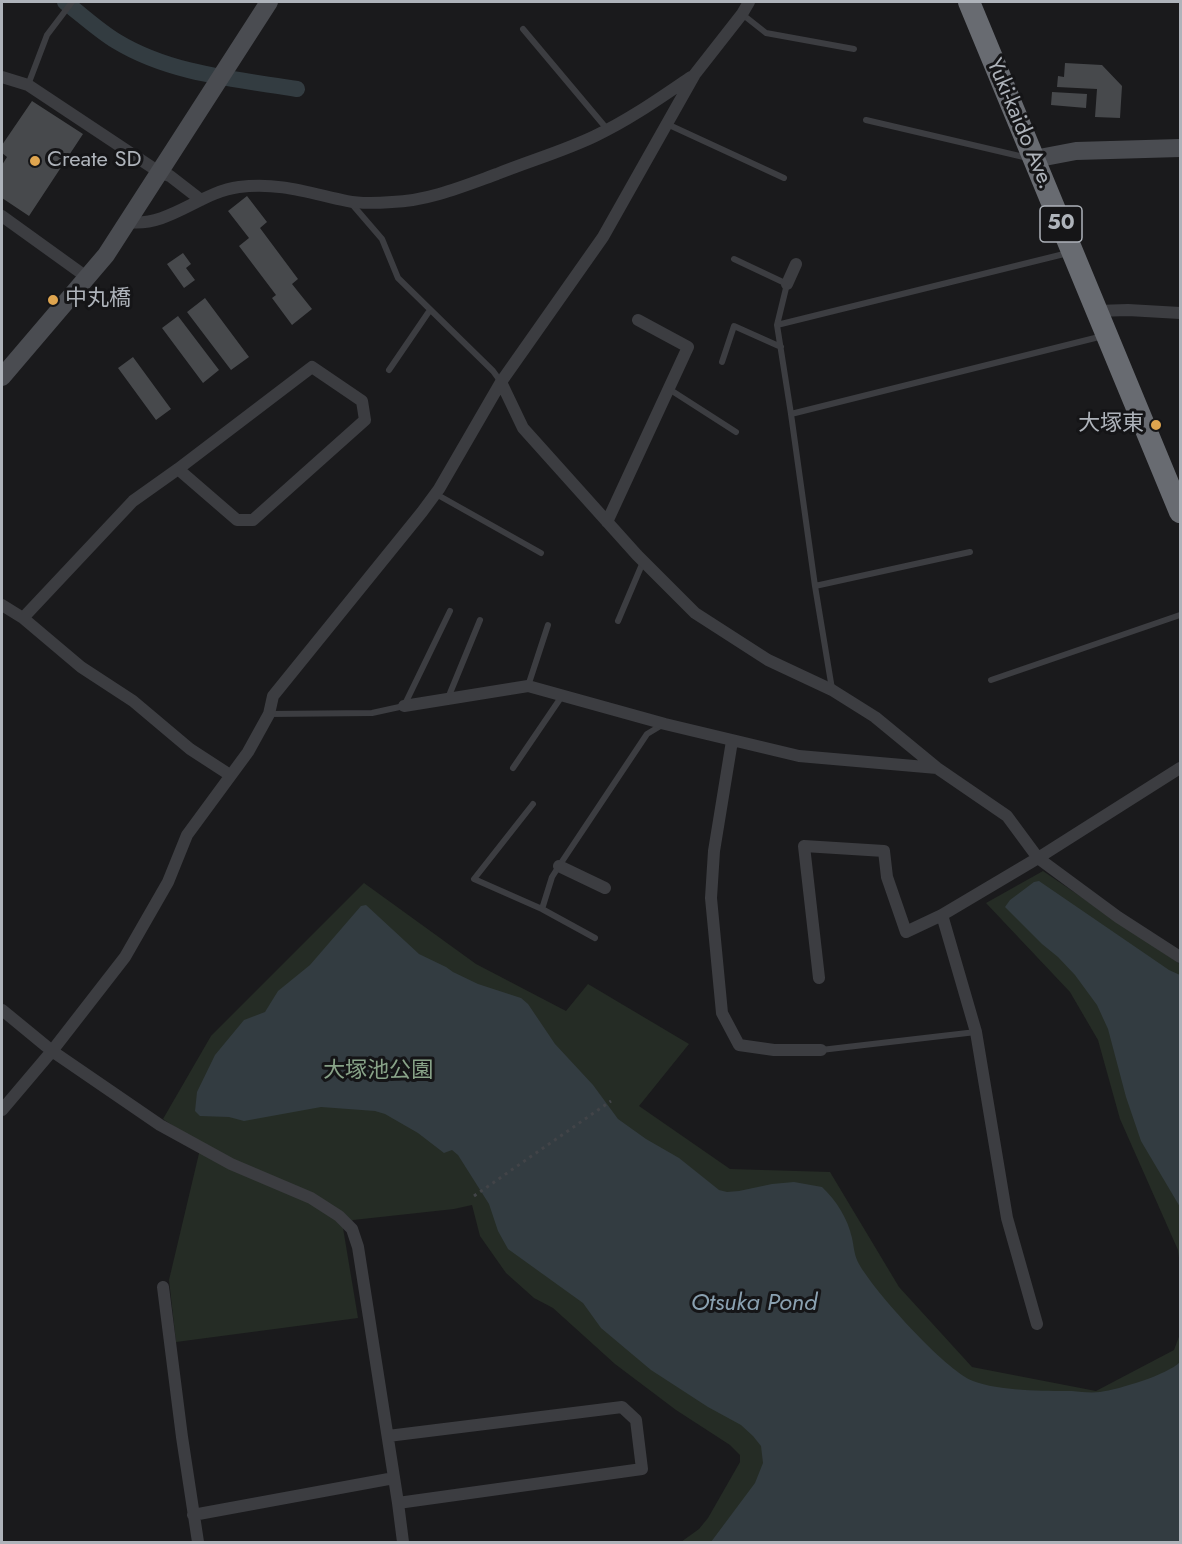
<!DOCTYPE html>
<html>
<head>
<meta charset="utf-8">
<style>
	body { margin:0 }
	#map { position:relative; width:1182px; height:1544px; overflow:hidden; background:#1a1a1c; font-family:Jost,sans-serif }
	canvas { display:block }
	.frame { position:absolute; inset:0; border:3px solid #aeb3ba; pointer-events:none }
</style>
</head>
<body>
<div id="map">
<canvas width="1182" height="1544"></canvas>
<div class="frame"></div>
</div>
<script>
const ctx = document.querySelector('canvas').getContext('2d');
ctx.lineJoin = 'round';
function fillPath(path, color) { ctx.fillStyle = color; ctx.fill(path, 'evenodd'); }
function stroke(path, color, width, dash) { ctx.strokeStyle = color; ctx.lineWidth = width; ctx.lineCap = dash ? 'butt' : 'round'; ctx.setLineDash(dash || []); ctx.stroke(path); }
function drawText(font, color, halo, rows, align = 'center') {
  ctx.font = font + ' Jost,"Noto Sans JP",sans-serif'; ctx.lineWidth = 6; ctx.setLineDash([]); ctx.textBaseline = 'middle'; ctx.strokeStyle = halo; ctx.fillStyle = color; for (const [text, x, y, turn = 0] of rows) {
    ctx.save(); ctx.translate(x, y); ctx.rotate((+turn || 0) * Math.PI / 180); ctx.textAlign = isNaN(turn) ? turn : align; if (halo) ctx.strokeText(text, 0, 0); ctx.fillText(text, 0, 0); ctx.restore();
  }
}
fillPath(new Path2D(`
	M1043 871 1180 964V1266L1178 1250 1120 1119 1098 1040 1070 992 986 903Z
	M364 883 476 964 566 1011 588 984 689 1044 639 1106 730 1169 830 1172 899 1287 972 1367 1096 1391 1174 1350 1180 1334V1542H681L699 1529 708 1518 740 1462V1455L730 1445 676 1410 615 1364 553 1308 534 1298 506 1273 480 1236 472 1205 454 1209 353 1220 343 1228 358 1318 176 1342 169 1280 201 1145 163 1119 211 1036Z`), '#252c25');
fillPath(new Path2D(`
	M1039 881 1169 970 1180 975V1207L1141 1141 1126 1097 1108 1029 1097 1005 1075 975 1058 957 1042 944 1005 907 1010 900 1034 882Z
	M366 905 419 954 446 967 453 972 478 984 521 998 528 1004 555 1044 593 1085 618 1119 646 1139 679 1158 719 1190 727 1192 739 1191 772 1184 794 1182 822 1187C836 1200 848 1219 852 1238 854 1247 854 1255 859 1264 874 1291 945 1370 973 1381 999 1391 1044 1391 1072 1391 1081 1392 1091 1393 1100 1392 1120 1389 1167 1375 1180 1362V1542H711L755 1483 763 1463 761 1446 753 1436 741 1425 708 1407 651 1370 601 1328 583 1303 508 1249 498 1231 489 1204 458 1155 452 1150 444 1153 418 1133 385 1114 375 1111 321 1107 244 1121 229 1117 200 1116 195 1111 197 1092 215 1055 244 1020 265 1012 278 991 310 965 361 906Z`), '#333c41');
stroke(new Path2D(`
	M65 2C81 14 98 30 116 41 170 74 235 79 297 89`), '#333c41', 16);
fillPath(new Path2D(`
	M1065 63 1102 65 1122 86 1120 118 1095 117 1097 89 1057 87 1058 76 1064 77Z
	M1052 92 1087 94 1086 108 1051 105Z
	M32 101 83 134 29 216 2 198V165L7 157 2 153V145Z
	M247 196 267 222 260 228 298 279 292 284 312 309 292 325 272 298 276 295 239 246 249 238 228 211Z
	M183 253 191 264 186 268 195 280 184 288 167 264Z
	M205 298 249 357 231 370 187 312Z
	M178 316 219 370 203 383 162 328Z
	M133 357 171 409 156 420 118 368Z`), '#47494c');
stroke(new Path2D(`
	M474 1196 611 1101`), '#424448', 3, [3, 4.5]);
stroke(new Path2D(`
	M742 14 766 33 854 49
	M523 29 607 129
	M28 85 47 35 72 2
	M866 120 1028 158
	M667 124 784 178
	M351 203 382 239 398 278 493 371 501 382
	M734 259 787 284 777 325
	M722 362 734 326 781 347
	M389 370 430 310
	M669 389 736 432
	M791 414 777 325 1068 253
	M436 494 541 553
	M815 586 970 552
	M618 621 643 562
	M991 680 1180 615
	M528 686 548 625
	M832 689 815 586 791 414 1103 336
	M448 698 480 620
	M269 714 372 713 404 706 450 611
	M513 768 562 696
	M533 804 474 879 542 909 552 877 559 866 647 734 662 725
	M542 909 595 938
	M821 1050 976 1032`), '#3c3d41', 6);
stroke(new Path2D(`
	M2 77 28 85 159 172 170 176 201 200
	M2 216 88 278
	M129 222C169 227 200 192 239 187 279 182 309 193 347 201 361 204 378 203 392 202 428 201 464 186 497 174 529 161 564 151 595 136 629 120 660 98 691 77
	M787 284 796 264
	M1096 311 1128 310 1180 313
	M501 382 523 428 637 555 695 613 768 660 832 690 875 717 937 768 1007 816 1038 858 1118 917 1180 957
	M607 522 688 347 638 320
	M2 605 23 618 81 667 133 701 190 749 230 775
	M23 618 133 501 178 469 312 367 362 401 365 420 253 520H237L178 469
	M404 706 528 686 665 724 799 756 937 768
	M732 741 714 851 711 898 722 1013 739 1045 774 1050H821
	M559 866 605 888
	M819 978 804 846 884 851 887 877 906 932 942 915
	M2 1010 52 1051 160 1125 231 1164 311 1198 339 1216 352 1229 358 1247 398 1503 403 1542
	M2 1110 52 1051 125 957 168 882 187 835 248 752 269 714 273 696 422 512 439 489 501 382 603 237 695 74 742 14 749 2
	M163 1287 182 1437 198 1542
	M1037 1324 1007 1218 976 1032 942 915 1038 858 1180 768
	M388 1436 622 1407 636 1420 642 1469 398 1503
	M193 1515 394 1478`), '#3c3d41', 12);
stroke(new Path2D(`
	M1034 159 1076 151 1180 148
	M2 377 106 255 269 2`), '#4a4c51', 18);
stroke(new Path2D(`
	M969 2 1180 512`), '#686b71', 22);
for (const [x, y, r, color] of [
	[35,161,6,"#dfa54f"],
	[53,300,6,"#dfa54f"],
	[1156,425,6,"#dfa54f"]
]) { const dot = new Path2D(); dot.arc(x, y, r, 0, 2 * Math.PI); ctx.fillStyle = color; ctx.fill(dot); stroke(dot, '#151517', 2); }
for (const [x, y, w] of [
	[1061,224,42]
]) { const box = new Path2D(); box.roundRect(x - w / 2, y - 18, w, 36, 4.5); ctx.fillStyle = '#151517'; ctx.fill(box); stroke(box, '#aeb3ba', 1.5); }
drawText('bold 21px', '#aeb3ba', null, [
	["50",1061,224]
]);
drawText('22px', '#aeb3ba', '#151517', [
	["Yuki-kaido Ave.",1019,124,67]
]);
drawText('22px', '#aeb3ba', '#151517', [
	["Create SD",47,161],
	["中丸橋",65,300],
	["大塚東",1144,425,"right"]
], 'left');
drawText('22px', '#88a388', '#151517', [
	["大塚池公園",378,1072]
]);
drawText('italic 24px', '#8aa1b1', '#151517', [
	["Otsuka Pond",754,1304]
]);
</script>
</body>
</html>
